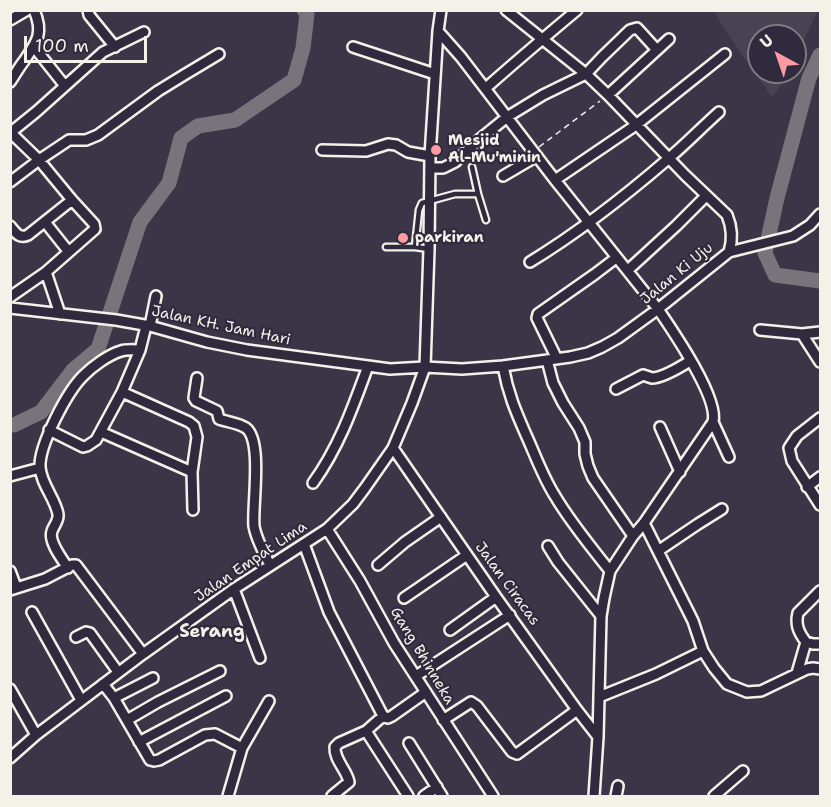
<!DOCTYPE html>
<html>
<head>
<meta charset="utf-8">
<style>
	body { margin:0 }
	#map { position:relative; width:831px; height:807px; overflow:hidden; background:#3b3647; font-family:"Shantell Sans",sans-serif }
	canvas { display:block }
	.frame { position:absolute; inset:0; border:12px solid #f4f1e8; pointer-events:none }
	.north { position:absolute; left:747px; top:24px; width:60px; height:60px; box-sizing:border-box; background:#2f2a3d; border:2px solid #7e7a81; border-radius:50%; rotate:320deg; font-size:16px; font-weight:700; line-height:24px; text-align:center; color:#f4f1e8 }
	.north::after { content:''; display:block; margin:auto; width:21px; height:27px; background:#ff9aa2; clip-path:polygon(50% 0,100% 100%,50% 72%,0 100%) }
	.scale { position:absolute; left:24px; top:36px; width:123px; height:27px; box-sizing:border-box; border:3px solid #f4f1e8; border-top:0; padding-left:8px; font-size:18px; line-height:21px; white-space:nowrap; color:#f4f1e8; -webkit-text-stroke:4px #2f2a3d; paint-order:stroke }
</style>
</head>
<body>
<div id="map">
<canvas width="831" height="807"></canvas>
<div class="frame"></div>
<div class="north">U</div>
<div class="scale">100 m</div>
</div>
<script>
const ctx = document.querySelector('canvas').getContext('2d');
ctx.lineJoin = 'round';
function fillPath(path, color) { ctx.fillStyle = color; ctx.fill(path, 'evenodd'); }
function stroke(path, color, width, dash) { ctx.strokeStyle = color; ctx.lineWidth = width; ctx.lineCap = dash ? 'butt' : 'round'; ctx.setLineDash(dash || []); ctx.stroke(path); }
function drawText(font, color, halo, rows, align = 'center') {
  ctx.font = font + ' "Shantell Sans",sans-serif'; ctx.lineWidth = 4.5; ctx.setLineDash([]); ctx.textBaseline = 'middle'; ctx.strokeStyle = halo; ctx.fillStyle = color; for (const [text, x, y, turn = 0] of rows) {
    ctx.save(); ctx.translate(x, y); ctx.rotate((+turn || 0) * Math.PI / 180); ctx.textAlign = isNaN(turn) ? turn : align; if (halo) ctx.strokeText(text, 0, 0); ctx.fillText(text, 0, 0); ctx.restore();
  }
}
fillPath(new Path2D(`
	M714 11H818L795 58V36H759V72H788L783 83 772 97 725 30Z`), '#484352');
stroke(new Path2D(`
	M820 55 809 78 777 198 765 253 775 275 820 281
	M14 425 41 412 73 370 98 349 140 222 169 183 181 138 198 126 235 120 294 80 303 48 307 14 304 10`), '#78747b', 15);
const lane = new Path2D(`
	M472 167 478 194
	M386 247H415
	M429 249 415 247 419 210 422 203 455 194H478L486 220`);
const street = new Path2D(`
	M88 10 89 15 115 47
	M10 20 27 10
	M438 31 461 57 555 180 658 309C673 331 719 398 713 422L644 523 633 536 610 571 604 598 601 616 598 737 594 796
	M34 47 65 86
	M353 47 435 74
	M10 82C15 75 19 67 24 61 37 42 44 33 34 10
	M486 88C515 62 546 36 577 10
	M608 95 669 39
	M10 132 39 160 72 200 94 224 95 229 46 272 10 297
	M10 133 36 112 103 52 144 32
	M322 150 366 151 388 144 396 145 408 152 430 156
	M430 168H443L455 162 480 139 507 117 543 95 586 74 602 57 630 30 637 28 657 50
	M503 176 537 156
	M555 180 636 125 725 54
	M10 182 39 160 69 140H86L98 135 158 91 184 75 219 54
	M45 222 68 251
	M10 226C16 233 19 239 28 235L72 200
	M729 252 793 236 810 225 820 214
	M530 262C579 232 624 197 668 159 686 144 701 128 719 112
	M628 270 676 226 706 196
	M46 272 60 314
	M10 308 116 320 150 326 207 342 247 350 368 366 390 369 425 367 462 369 503 366 570 357 588 353 602 347 618 338 658 309 729 252C733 239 732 227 727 215L685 175 608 95 586 74 506 10
	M150 326 156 296
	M760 330 802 334 820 332
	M802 334 820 362
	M557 359 537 318 538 314 595 274 616 258
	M547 360 553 383 563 403 579 428 585 442V454L588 466 593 478 633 536
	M503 366C508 394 516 412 527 437 536 457 543 477 555 496 571 523 591 547 610 571
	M197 378 194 398 196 401 217 411 219 419C227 422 239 423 246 428 263 441 252 506 254 526 256 539 264 553 270 565
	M616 389 643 375C646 376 649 377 652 378 663 378 682 366 690 361
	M122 392 189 422 194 426 197 437 192 472 193 510
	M820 418 797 436 789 448 792 461 820 505
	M713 422 729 457
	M660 427 680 472
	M49 430 83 447 87 446 96 440 122 392 140 350 146 326
	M101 432 192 472
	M393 448 496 597 577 710 598 737
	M10 476 40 468
	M313 483C339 447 353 407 368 366
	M807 487 820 477
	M644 523 693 621 703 651 714 668 727 684 747 692 761 691 807 669 813 668 820 669
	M327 529 360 581 394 643 493 796
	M304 544 329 612 383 716 388 718 392 716 426 692
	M548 546 558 562 601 616
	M658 551 698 524 722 509
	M378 565 405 542 441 517
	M68 568C62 559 48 541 52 531 54 525 59 521 58 514 55 498 41 484 40 467 39 445 67 392 83 376 93 366 108 355 121 351 127 349 134 350 140 350
	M10 571 16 587
	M234 589 260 658
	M10 590 45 579 72 565H76L143 654
	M404 598 467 555
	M32 612 81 700
	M450 630 496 597
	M76 637 86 632 90 633 118 672
	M806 642 813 644H820
	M797 673 806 642C799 633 795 625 798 613L820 591
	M416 676 510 615
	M103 684 114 698 153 678
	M10 689 36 735
	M599 697 656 674 703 651
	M114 698 150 760 154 761 159 760 205 735 215 734 242 748
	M127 720 158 702 220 671
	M443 720 471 702 477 706 512 752 517 754 577 710
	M366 731 408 796
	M139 742 226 696
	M409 743 442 796
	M10 758 36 735 143 654 234 589 327 529 353 504 365 488 393 448 412 403 425 367 429 249 430 156 438 31 441 10
	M228 796 242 748 269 701
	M332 796 349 782C347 770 334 760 335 747L339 743 366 731 383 716
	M424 796 437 787
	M616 796 618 786
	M714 796 743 771`);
stroke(lane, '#f4f1e8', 9);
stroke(street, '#f4f1e8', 14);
stroke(new Path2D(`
	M539 147 600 101`), '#f4f1e8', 1.5, [6, 4.5]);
stroke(lane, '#2f2a3d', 4.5);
stroke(street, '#2f2a3d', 9);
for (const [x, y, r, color] of [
	[436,150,6,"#ff9aa2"],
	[403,238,6,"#ff9aa2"]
]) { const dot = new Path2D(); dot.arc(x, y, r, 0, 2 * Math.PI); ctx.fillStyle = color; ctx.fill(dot); stroke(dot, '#2f2a3d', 2); }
drawText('bold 15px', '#f4f1e8', '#2f2a3d', [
	["Mesjid",448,141],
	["Al-Mu'minin",448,158],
	["parkiran",415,238]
], 'left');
drawText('15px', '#f4f1e8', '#2f2a3d', [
	["Jalan Ki Uju",677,274,-39],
	["Jalan KH. Jam Hari",221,326,12],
	["Jalan Empat Lima",251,562,-34],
	["Jalan Ciracas",507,584,54],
	["Gang Bhinneka",422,656,59]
]);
drawText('bold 18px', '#f4f1e8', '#2f2a3d', [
	["Serang",212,632]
]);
</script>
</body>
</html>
